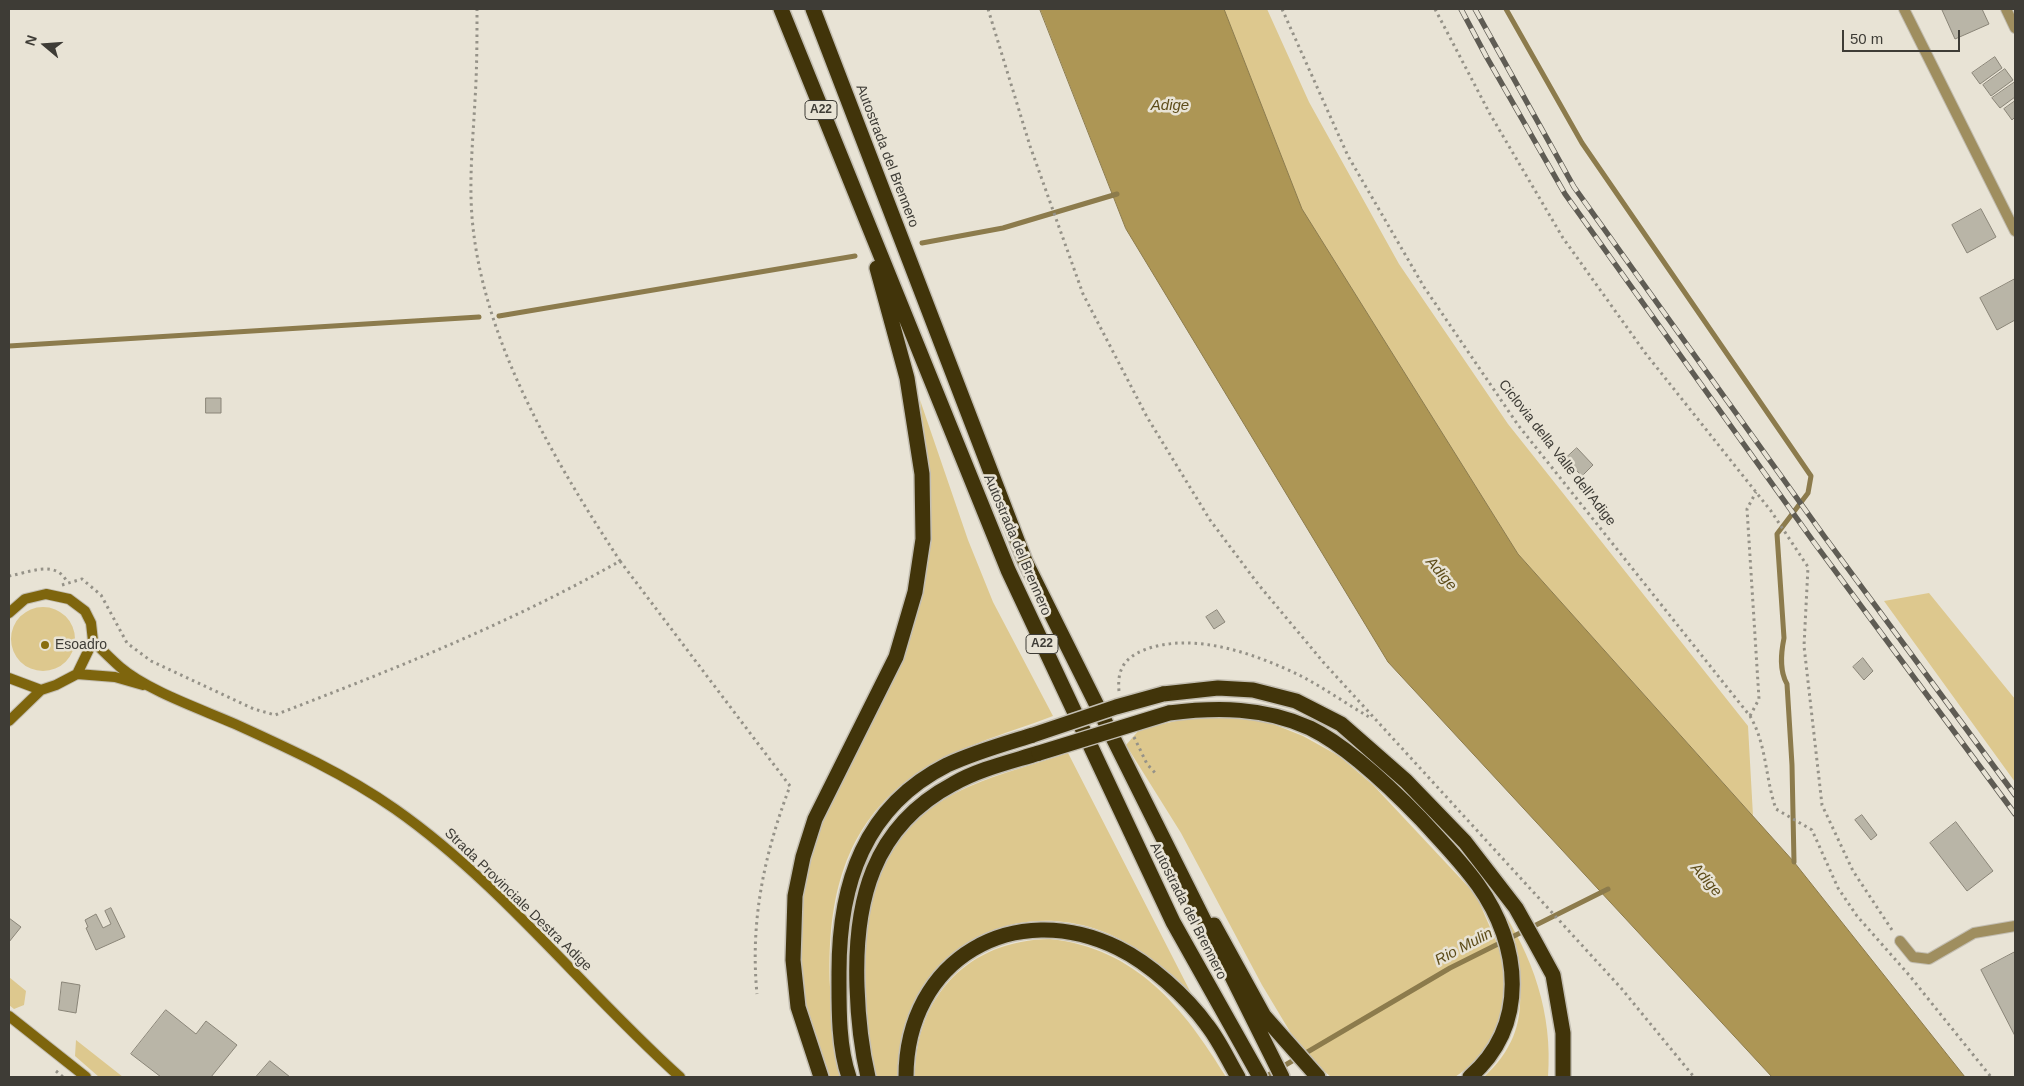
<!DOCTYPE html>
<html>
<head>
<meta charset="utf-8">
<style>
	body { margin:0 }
	#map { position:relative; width:2024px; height:1086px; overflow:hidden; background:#e8e3d5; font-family:Helvetica,sans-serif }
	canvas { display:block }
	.frame { position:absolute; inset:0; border:10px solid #3e3c36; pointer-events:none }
	.north { position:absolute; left:20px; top:20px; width:50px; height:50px; -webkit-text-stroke:4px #e8e3d5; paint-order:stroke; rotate:288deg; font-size:14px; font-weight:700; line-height:20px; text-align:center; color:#3e3c36 }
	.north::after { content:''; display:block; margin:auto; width:18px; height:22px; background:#3e3c36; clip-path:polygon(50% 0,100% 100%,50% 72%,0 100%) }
	.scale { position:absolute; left:1842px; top:30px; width:118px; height:22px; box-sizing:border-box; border:2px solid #3e3c36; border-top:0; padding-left:6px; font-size:15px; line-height:18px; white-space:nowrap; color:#3e3c36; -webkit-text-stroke:4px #e8e3d5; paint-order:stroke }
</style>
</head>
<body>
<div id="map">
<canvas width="2024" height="1086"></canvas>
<div class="frame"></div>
<div class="north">N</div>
<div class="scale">50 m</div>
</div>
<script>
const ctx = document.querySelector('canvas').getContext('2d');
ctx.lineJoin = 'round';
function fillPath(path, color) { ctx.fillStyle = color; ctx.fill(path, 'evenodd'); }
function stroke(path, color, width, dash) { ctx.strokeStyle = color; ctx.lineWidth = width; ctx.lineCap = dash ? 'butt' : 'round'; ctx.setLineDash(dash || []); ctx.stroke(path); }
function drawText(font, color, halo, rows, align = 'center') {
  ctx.font = font + ' Helvetica,sans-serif'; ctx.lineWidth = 5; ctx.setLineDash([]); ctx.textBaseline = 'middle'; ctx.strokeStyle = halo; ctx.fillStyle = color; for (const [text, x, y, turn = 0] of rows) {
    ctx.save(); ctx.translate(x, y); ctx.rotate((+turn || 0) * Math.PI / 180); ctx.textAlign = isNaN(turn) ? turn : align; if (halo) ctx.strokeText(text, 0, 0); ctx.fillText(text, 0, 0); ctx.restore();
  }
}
fillPath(new Path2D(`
	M1224 9H1267L1309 102 1399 264 1508 424 1748 726 1753 816 1518 554 1302 209Z
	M920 400 968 540 993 602 1053 716C1003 735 951 748 908 780 840 831 827 908 830 987 831 1017 832 1048 840 1077H827L805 1011 800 974V919L804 882 817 832 895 677 916 615 921 592 926 455Z
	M1929 593 2015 699V782L1884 601Z
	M11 639a32 32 0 1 1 64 0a32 32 0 1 1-64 0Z
	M1234 716 1263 720 1303 736 1339 756 1373 785 1476 895 1499 948 1504 972 1505 999 1497 1025 1485 1049 1473 1064 1455 1077H1331L1311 1060 1292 1035 1262 985 1181 833 1126 745 1140 729 1194 717Z
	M1068 753 1192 995C1162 970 1134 941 1096 929 992 895 896 970 898 1077H876C865 1044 866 1007 865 972 863 890 888 822 968 787 1000 773 1035 764 1068 753Z
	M1498 904C1533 956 1553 1014 1548 1077H1484C1541 1025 1519 967 1498 904Z
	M1050 939C1136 948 1184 1008 1226 1077H915C915 996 969 940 1050 939Z
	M9 977 26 991 24 1005 14 1009 9 1005Z
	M76 1040 123 1077H99L75 1056Z`), '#ddc88e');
const water = new Path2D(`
	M1040 9H1224L1302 209 1518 554 1794 862 1965 1077H1772L1388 662 1126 229Z`);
fillPath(water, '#ad9655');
stroke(water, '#8c7b4c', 1);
stroke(new Path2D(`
	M1506 9 1582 143 1811 476 1808 493 1777 534 1784 638C1781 653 1779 670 1787 684L1792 765 1794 862
	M922 243 1003 228 1117 194
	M499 316 855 256
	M9 346 479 317
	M1265 1077 1450 968 1608 889`), '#8c7b4c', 5);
const building = new Path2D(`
	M1982 9 1989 24 1955 39 1942 10Z
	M1995 57 2002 68 1980 84 1972 73Z
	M2005 69 2013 80 1991 96 1983 85Z
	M2015 82V97L2000 108 1992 98Z
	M2015 101V117L2012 120 2004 109Z
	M1981 209 1996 237 1967 253 1952 225Z
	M2015 279V320L1997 330 1980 298Z
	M206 398H221V413H206Z
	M1577 448 1593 465 1582 476 1565 459Z
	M1217 610 1225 622 1214 629 1206 617Z
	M1863 658 1873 671 1864 680 1853 667Z
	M1862 815 1877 835 1871 840 1855 820Z
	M1956 822 1993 871 1967 891 1930 843Z
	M111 908 125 937 96 950 86 928 88 927 85 920 96 914 103 928 111 924 105 911Z
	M9 918 21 927 9 942Z
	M2015 952V1036L1981 970Z
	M62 982 80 985 76 1013 59 1010Z
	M166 1010 196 1034 206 1021 237 1045 211 1077H161L131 1054Z
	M270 1061 290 1077H256Z`);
fillPath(building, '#b9b5a7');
stroke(building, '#8a8578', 1);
const street = new Path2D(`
	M1904 9 2015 231
	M2006 9 2015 28
	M1900 941 1913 957 1929 959 1974 933 2015 926`);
const secondary = new Path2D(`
	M9 613 25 599 46 594 69 599 85 611 91 623 93 641 77 674 56 685 41 690 9 678
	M93 641C102 650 111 659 120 667 148 691 201 709 235 724 290 749 345 774 395 809 502 884 583 990 680 1077
	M77 674 115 677 143 685
	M9 721 41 690
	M9 1016 86 1077`);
const highway = new Path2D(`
	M781 9 1008 570 1173 922 1260 1077
	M813 9 1025 561 1282 1077
	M1163 694 1218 688 1253 690 1296 701 1341 724 1406 781 1465 842 1516 908 1535 942 1553 975 1563 1033V1077
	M1169 713C1217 707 1264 707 1310 728 1349 747 1391 788 1421 819 1441 841 1461 861 1478 885 1521 945 1529 1025 1470 1077
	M1214 925 1264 1016 1318 1077
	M821 1077 798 1007 793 960 795 896 803 857 815 819 896 657 915 592 923 539 922 474 907 378 877 268
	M849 1077C838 1046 839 1005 839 972 839 884 864 807 947 765 975 752 1004 744 1033 735
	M868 1077C861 1047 858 1018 857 987 854 902 872 827 953 784 979 769 1010 762 1039 753
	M906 1077C906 959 1014 897 1118 948 1149 963 1187 997 1207 1025 1219 1040 1228 1060 1238 1077`);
stroke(street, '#c3beb2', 12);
stroke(secondary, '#c3beb2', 12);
stroke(highway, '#c3beb2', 18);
stroke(new Path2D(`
	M988 9 1030 146 1083 294 1147 417 1210 520 1258 584 1324 663 1621 988 1694 1077
	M1282 9 1348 156 1424 287 1518 425 1750 716C1767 745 1765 778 1776 809L1812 830 1838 888 1857 916 1909 975 1991 1077
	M1435 9 1490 114 1563 238 1646 354 1771 511 1808 567 1804 646 1822 805 1853 871 1894 933
	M620 561 790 786C764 855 750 921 757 994
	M9 576C28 573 56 559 67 582
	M62 585 82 579 101 595 127 643 151 661 254 709 275 715C394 669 509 624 620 561 554 460 482 340 472 217 469 178 473 139 475 100 477 69 477 39 477 9
	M1119 691C1117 670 1124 658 1144 650 1193 631 1256 654 1301 676 1324 688 1347 704 1369 717
	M1750 716 1759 699 1747 509 1756 492
	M1134 737 1147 764 1157 775
	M56 1071 63 1077`), '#959288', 3, [2.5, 4]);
stroke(street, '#9f8e5f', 10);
stroke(secondary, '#7e650d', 10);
stroke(highway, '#41340a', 15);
const rail = new Path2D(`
	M1461 9 1486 56 1565 194 1813 541 2015 814
	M1475 9 1574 187 1824 536 2015 795`);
stroke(rail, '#5f5c54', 5.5);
stroke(rail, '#e8e3d5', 4, [11]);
const highwayBridge = new Path2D(`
	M1033 735 1116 707 1163 694
	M1039 753 1169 713`);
stroke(highwayBridge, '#c3beb2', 18, []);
stroke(highwayBridge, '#41340a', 15);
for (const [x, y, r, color] of [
	[45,645,5,"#896d0e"]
]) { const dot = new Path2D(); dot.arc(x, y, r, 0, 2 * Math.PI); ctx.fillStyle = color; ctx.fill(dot); stroke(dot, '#e8e3d5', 2); }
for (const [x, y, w] of [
	[821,110,32],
	[1042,644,32]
]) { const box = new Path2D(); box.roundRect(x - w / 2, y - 9.5, w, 19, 4); ctx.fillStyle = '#e8e3d5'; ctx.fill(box); stroke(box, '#3e3c36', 1); }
drawText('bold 12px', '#3e3c36', null, [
	["A22",821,110],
	["A22",1042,644]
]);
drawText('14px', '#3e3c36', '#e8e3d5', [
	["Autostrada del Brennero",887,156,69],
	["Ciclovia della Valle dell'Adige",1557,453,52],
	["Autostrada del Brennero",1017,545,67],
	["Strada Provinciale Destra Adige",518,900,44],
	["Autostrada del Brennero",1188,911,63]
]);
drawText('14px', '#3e3c36', '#e8e3d5', [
	["Esoadro",55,645]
], 'left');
drawText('italic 15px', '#5d4c19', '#e8e3d5', [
	["Adige",1170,106],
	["Adige",1441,574,49],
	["Adige",1706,880,49],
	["Rio Mulin",1464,947,-28]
]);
</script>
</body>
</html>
